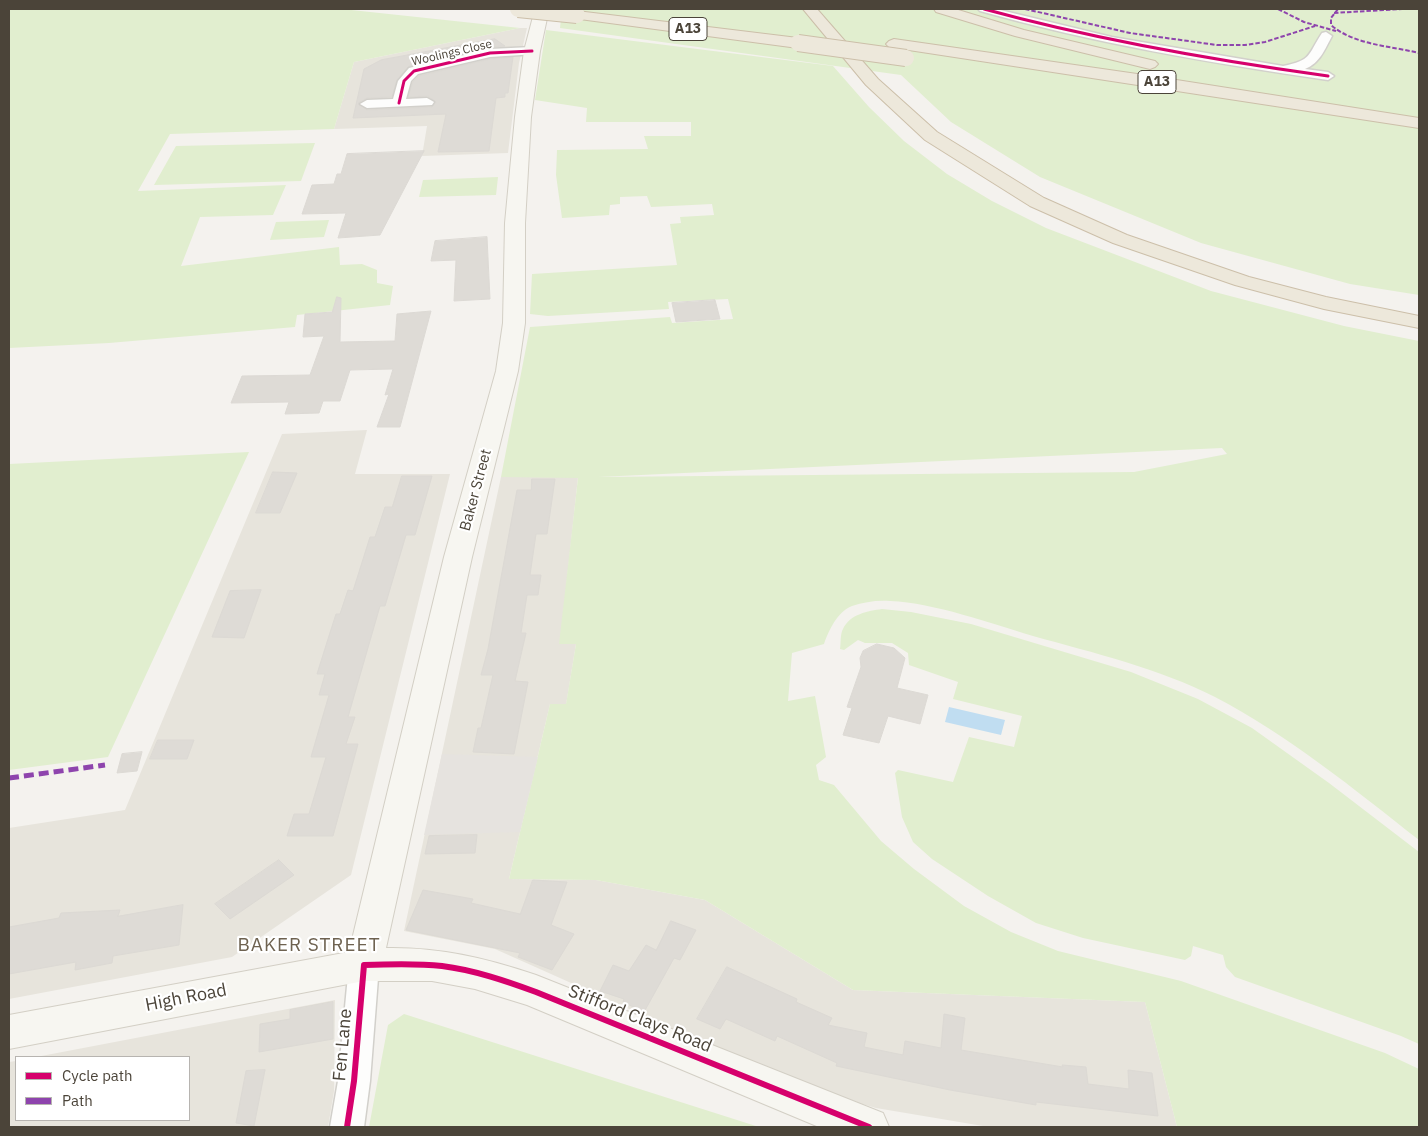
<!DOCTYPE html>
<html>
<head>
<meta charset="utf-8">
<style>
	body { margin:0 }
	#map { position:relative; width:1428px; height:1136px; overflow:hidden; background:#f4f2ee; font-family:"IBM Plex Sans",sans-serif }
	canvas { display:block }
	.frame { position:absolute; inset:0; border:10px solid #4b4439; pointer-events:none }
	.legend { position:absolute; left:15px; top:1056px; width:175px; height:65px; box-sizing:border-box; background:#fff; border:1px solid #b7b4b0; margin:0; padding:6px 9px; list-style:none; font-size:15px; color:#4b4439 }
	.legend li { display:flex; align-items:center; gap:10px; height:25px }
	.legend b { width:25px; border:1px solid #b7b4b0 }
</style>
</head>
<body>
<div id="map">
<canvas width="1428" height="1136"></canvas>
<div class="frame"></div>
<ul class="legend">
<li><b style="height:6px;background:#d6006c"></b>Cycle path</li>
<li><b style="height:6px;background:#8e44ad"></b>Path</li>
</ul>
</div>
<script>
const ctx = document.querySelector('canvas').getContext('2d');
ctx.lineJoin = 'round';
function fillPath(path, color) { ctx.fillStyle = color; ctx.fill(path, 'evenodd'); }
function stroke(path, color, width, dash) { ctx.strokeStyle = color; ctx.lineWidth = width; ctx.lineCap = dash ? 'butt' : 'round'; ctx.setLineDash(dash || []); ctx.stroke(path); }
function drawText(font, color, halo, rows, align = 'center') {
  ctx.font = font + ' "IBM Plex Sans",sans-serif'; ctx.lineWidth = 4.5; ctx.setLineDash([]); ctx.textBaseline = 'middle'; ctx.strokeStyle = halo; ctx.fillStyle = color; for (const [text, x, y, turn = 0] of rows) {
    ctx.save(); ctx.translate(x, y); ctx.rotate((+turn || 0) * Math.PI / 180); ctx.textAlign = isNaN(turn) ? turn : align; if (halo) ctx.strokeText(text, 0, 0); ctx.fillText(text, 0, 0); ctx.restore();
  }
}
fillPath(new Path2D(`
	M520 28H527L519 63 508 153 422 156 427 126 334 129 354 62Z
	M367 430 355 474H450L351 875 232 957 9 999V828L125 810 282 434Z
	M501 477H578L560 644H576L566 705 550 704 509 879 596 880 705 900 853 990 1145 1002 1177 1127H989L876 1108 804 1087 495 949 404 931Z
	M335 1000 334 1091 328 1127H9V1062L16 1061V1120H189V1057H36Z`), '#e7e4dc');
fillPath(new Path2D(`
	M9 9H342L520 28 354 62 334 129 170 134 138 191 286 185 273 215 200 217 181 266 339 247 340 265 362 264 377 270V283L393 286 390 305 297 315 295 327 109 343 9 348Z
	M562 9H1419V295L1350 284 1201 243 1040 177 951 122 901 75 560 28Z
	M546 30 833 66 869 107 904 141 947 174 992 201 1046 228 1211 291 1344 326 1419 341V840C1354 789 1288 735 1215 697 1158 668 1094 653 1033 636 989 623 935 603 890 601 877 600 864 602 852 606 837 612 829 630 824 644L792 653 788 701 815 696 826 757 816 765 819 780 834 785 881 841 914 869 964 906 1011 932 1058 951 1181 981 1385 1053 1419 1069V1127H1177L1145 1002 853 990 705 900 596 880 509 879 550 704H566L576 644H559L578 478 501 477 530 327 670 317 672 323 733 319 728 299 668 302 669 309 548 316 530 314 532 274 677 265 670 224 681 223 680 217 714 215 712 204 651 207 647 196 620 197V204L610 205 609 215 562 218 556 175 557 150 648 149 644 136H691V122H586L587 108 535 100ZM1222 448 1227 454 1134 472 598 477Z
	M315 143 301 181 154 185 176 146Z
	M498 177 496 195 419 197 423 180Z
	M329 220 324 237 270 240 276 222Z
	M249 452 108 757 9 770V464Z
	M882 609 911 612 971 624 1131 672 1198 699 1252 728 1329 783 1419 852V1044L1401 1036 1235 977 1226 967 1223 955 1193 946 1191 956 1185 960 1083 938 1036 923 988 896 932 859 913 842 902 817 895 773 898 770 953 782 969 737 1014 747 1022 716 953 699 958 682 909 665 908 653 892 643H865L858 640 844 650 840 649C841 644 840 634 843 629 850 614 868 611 882 609Z
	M404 1014 759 1127H369L388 1025Z`), '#e1eecf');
fillPath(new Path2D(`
	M442 754 538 757 520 832 424 835Z`), '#e6e3df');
fillPath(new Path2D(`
	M949 707 1005 720 1001 735 945 722Z`), '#c0ddf1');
const building = new Path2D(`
	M495 39 505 46 490 47 409 66 397 80 392 97 367 98 358 103 367 110 432 107 436 102 428 96 408 97 413 82 419 76 490 59 513 57 508 93H505V97L496 98 489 151 438 152 446 114 353 118 364 69 381 60Z
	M424 151 380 235 338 238 346 213 302 214 312 185 334 184 337 174H341L347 154Z
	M487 237 490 299 454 301 456 260 431 261 435 241Z
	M337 297 341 298 340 342 395 341 397 314 431 311 400 427H377L389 394 385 395 393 369 350 370 340 401H323L319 413 285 414 289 402 231 403 242 376 310 375 324 336 303 337 305 314 332 312Z
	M715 300 720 319 676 322 672 303Z
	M273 472 297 473 280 513H256Z
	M402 476H432L415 535H406L385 606H380L348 717H355L346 744H358L333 836H287L294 814H309L326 757H311L329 695H319L325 674H317L328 639 336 614H340L348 590 353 591 370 537H375L385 507H392Z
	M532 479H555L547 534H536L530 575H541L538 595H527L521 633H526L515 681 528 682 514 754 473 752 478 728H481L493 675H481L488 649 517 490H531Z
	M261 590 244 638 212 637 230 591Z
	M877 644 894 648 905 658 897 688 928 695 920 724 888 716 879 743 843 735 852 708 847 707 861 667 860 658 863 651Z
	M158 740H194L187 759H150Z
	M142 752 137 771 117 773 122 754Z
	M477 835 475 853 425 854 429 836Z
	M279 860 294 875 230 919 215 904Z
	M533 880 567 882 551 925 574 934 552 970 518 957 520 953 406 930 423 890 473 899 471 903 520 914Z
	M183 905 179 945 113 956 112 963 75 970 76 962 9 974V927L59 918 61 913 120 910 118 916Z
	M671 921 696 930 680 960 674 958 644 1012 623 1002 624 999 600 991 613 965 629 971 646 945 656 950Z
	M727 967 797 999 796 1002 832 1018 828 1025 867 1033 864 1047 903 1055 905 1041 941 1048 944 1014 965 1018 961 1050 1063 1067 1062 1065 1086 1067 1088 1084 1129 1089 1128 1070 1152 1073 1158 1116 1036 1102V1105L950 1090 836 1066 837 1063 777 1036 775 1041 726 1019 720 1029 697 1019Z
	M333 1002V1039L259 1052 260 1024 290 1019V1010Z
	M265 1070 254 1126 236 1123 246 1071Z`);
fillPath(building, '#dedbd6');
stroke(building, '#dcd9d4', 1);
const street = new Path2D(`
	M978 9H996L1112 37 1283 66C1312 60 1307 56 1322 33L1326 32 1332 36C1325 49 1320 63 1305 69L1328 72 1334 76 1328 80C1210 63 1094 43 980 11Z
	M532 47 536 48 538 51 536 54 490 57 418 74 411 81 406 99 427 98 434 102 432 105 367 108 360 104 367 100 393 99 398 81 409 68 490 49Z
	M364 952 375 956 379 965 370 1081 364 1127H330L338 1081 349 965 353 956Z`);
const secondary = new Path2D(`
	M535 9H549L540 51 531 117 525 223V323L518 371 472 557 386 948C439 947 486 958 536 975L883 1113 889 1127H819L527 1005 475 989 432 981H364L9 1049V1015L349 952 444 557 496 371 503 323 505 223 515 117 524 51Z`);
const highway = new Path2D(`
	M803 9H817L878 79 937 132 1044 198 1127 235 1249 277 1326 297 1419 316V328L1324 309 1235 285 1113 243 1030 206 925 140 866 85Z
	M934 9H955L1024 30 1155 61 1158 64 1155 67 1150 69 1015 36 936 12Z
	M577 11 798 38 803 40 806 43 803 46 798 48 572 18 570 15 572 12Z
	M894 39 1151 76 1419 118V128L889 47 886 44 889 41Z`);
stroke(street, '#d2d0cb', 3);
stroke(secondary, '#d3cfc5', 2);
stroke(highway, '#ccbfa9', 2);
fillPath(street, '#fdfdfc');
fillPath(secondary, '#f7f6f1');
fillPath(highway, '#ede8db');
const highwayBridge = new Path2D(`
	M518 9 577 15
	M798 43 906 58`);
stroke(highwayBridge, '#ccbfa9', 18, []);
stroke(highwayBridge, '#ede8db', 16);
stroke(new Path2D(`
	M1025 9 1130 33 1217 45H1245L1265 42 1315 26
	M1278 9 1304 22 1336 31
	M1338 9 1331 18V25C1354 45 1391 46 1419 53
	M1334 13 1402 9`), '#8e44ad', 2, [4.5, 2]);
stroke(new Path2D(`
	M9 778 105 765`), '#8e44ad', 5, [10, 5]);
stroke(new Path2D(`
	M984 9C1097 40 1212 60 1328 76
	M399 103 404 81 414 71 490 53 532 51`), '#d6006c', 3);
stroke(new Path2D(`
	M347 1127 354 1081 364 965C390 964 416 963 442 966 474 970 506 981 536 992L869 1127`), '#d6006c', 6);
drawText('12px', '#4b4439', '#fff', [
	["Woolings Close",452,53,-13]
]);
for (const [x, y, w] of [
	[688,29,38],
	[1157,82,38]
]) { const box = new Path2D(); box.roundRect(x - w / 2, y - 11.5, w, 23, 4); ctx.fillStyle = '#fff'; ctx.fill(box); stroke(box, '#4b4439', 1); }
drawText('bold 14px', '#4b4439', null, [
	["A13",688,29],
	["A13",1157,82]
]);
drawText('15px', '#4b4439', '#fff', [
	["Baker Street",476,490,-75]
]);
drawText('18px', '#4b4439', '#fff', [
	["High Road",186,998,-11],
	["Stifford Clays Road",640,1019,22],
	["Fen Lane",343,1045,-85]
]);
ctx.letterSpacing = '1px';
drawText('19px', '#6e6250', '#fff', [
	["BAKER STREET",309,946]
]);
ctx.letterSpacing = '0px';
</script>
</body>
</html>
